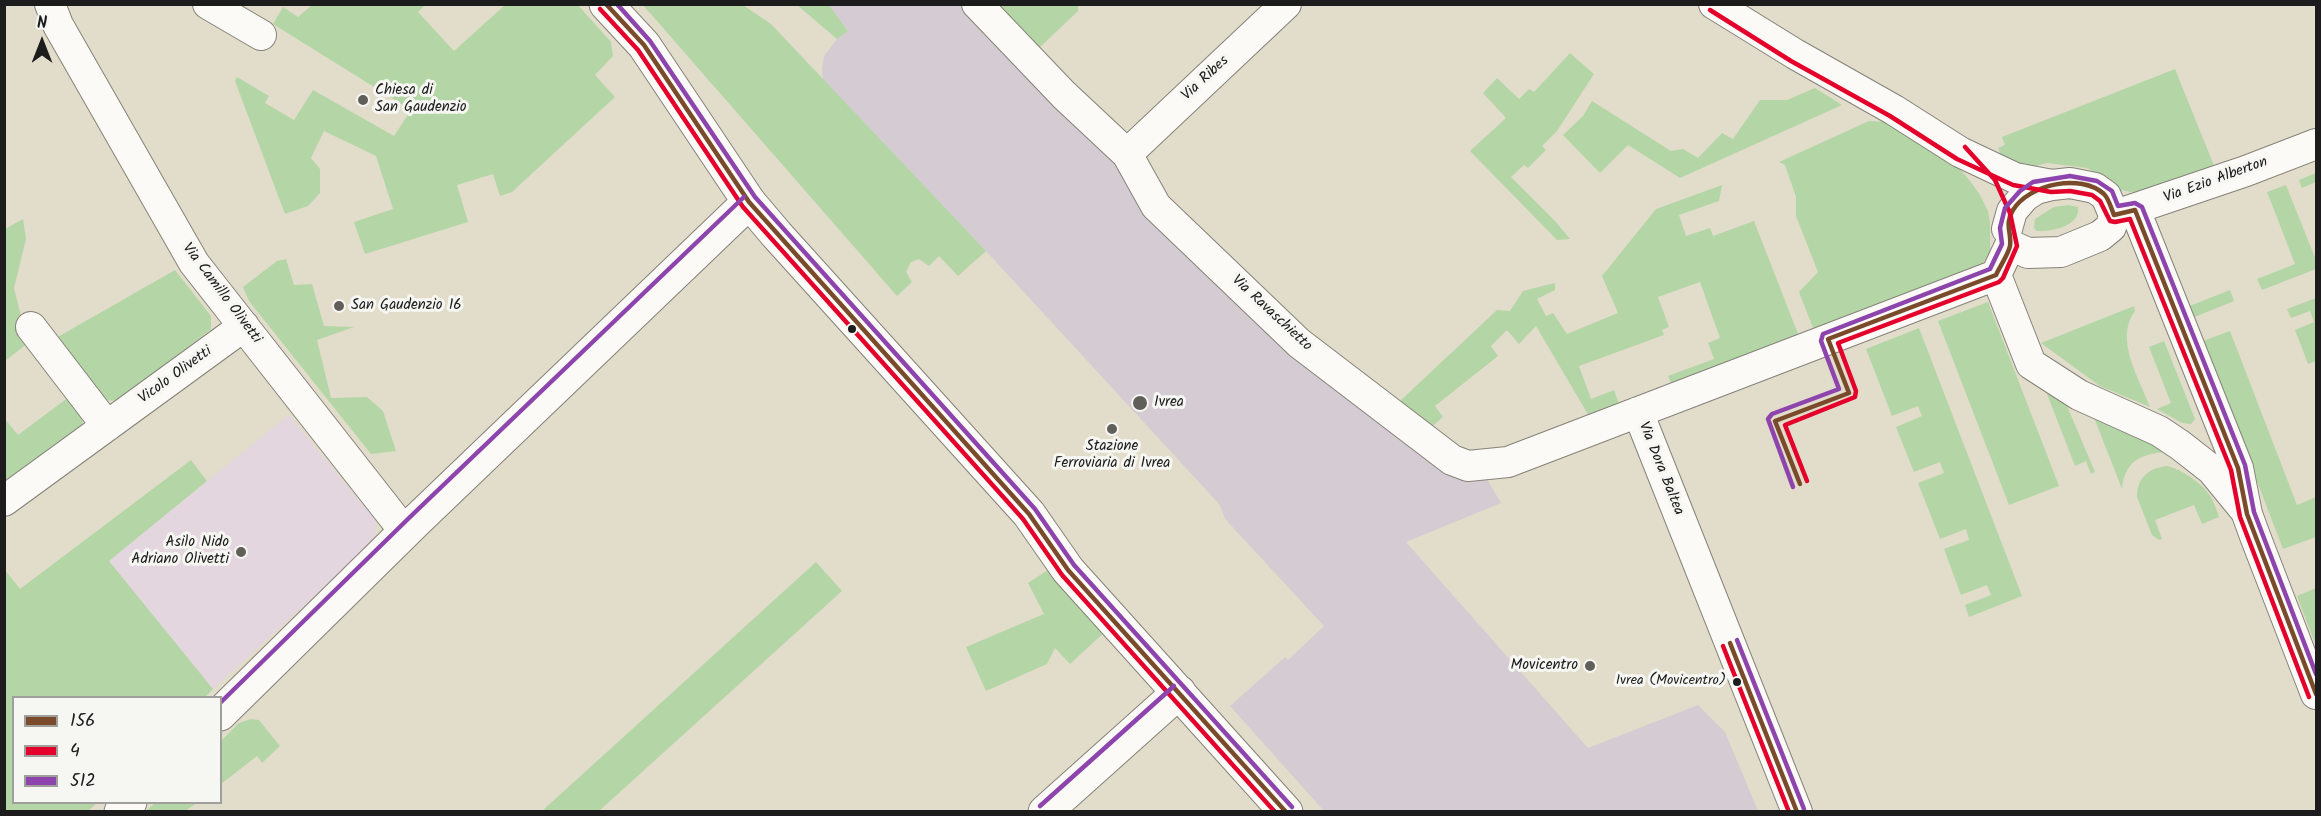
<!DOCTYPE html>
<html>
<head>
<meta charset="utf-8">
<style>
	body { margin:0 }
	#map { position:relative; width:2321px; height:816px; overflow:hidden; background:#e2dcca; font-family:Kalam,sans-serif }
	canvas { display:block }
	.frame { position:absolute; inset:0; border:6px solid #1c1c1c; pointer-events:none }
	.legend { position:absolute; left:12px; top:696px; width:210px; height:108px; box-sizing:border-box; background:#f6f6f2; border:2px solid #9f9f9c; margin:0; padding:8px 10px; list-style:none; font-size:18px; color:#1c1c1c }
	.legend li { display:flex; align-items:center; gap:12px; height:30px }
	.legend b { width:30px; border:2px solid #9f9f9c }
	.north { position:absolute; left:12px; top:12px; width:60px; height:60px; -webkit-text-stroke:4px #f6f6f2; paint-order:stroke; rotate:0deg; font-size:16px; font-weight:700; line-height:24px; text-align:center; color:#1c1c1c }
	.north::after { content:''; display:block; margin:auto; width:21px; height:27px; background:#1c1c1c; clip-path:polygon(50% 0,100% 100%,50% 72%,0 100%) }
</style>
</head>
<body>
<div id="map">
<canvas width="2321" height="816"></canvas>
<div class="frame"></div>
<ul class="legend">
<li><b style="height:8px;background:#7a4b2a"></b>156</li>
<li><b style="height:8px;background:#e4002b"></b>4</li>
<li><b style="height:8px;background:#8e44ad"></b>512</li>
</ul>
<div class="north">N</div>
</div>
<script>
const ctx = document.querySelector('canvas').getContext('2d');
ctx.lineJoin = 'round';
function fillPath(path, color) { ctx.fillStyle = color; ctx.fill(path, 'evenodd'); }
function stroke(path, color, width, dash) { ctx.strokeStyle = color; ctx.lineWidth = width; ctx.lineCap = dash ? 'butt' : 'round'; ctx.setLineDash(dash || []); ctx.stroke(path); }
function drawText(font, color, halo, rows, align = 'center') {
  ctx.font = font + ' Kalam,sans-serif'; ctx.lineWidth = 6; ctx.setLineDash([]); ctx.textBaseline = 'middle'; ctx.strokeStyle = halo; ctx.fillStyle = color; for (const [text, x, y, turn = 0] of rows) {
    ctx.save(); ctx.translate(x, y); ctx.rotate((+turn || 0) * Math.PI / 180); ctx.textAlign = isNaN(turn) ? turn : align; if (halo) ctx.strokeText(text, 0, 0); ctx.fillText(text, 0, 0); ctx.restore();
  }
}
fillPath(new Path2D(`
	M289 415 376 521 375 537 372 543 213 689 108 561Z`), '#e4d6df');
fillPath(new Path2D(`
	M872 4 884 6 887 4 959 5 1116 156 1273 328 1456 479 1466 480 1484 474 1501 503 1406 542 1588 748 1698 705 1725 732 1758 811H1324L1230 706 1285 657 1288 660 1324 626 1225 519 1220 505 986 251 823 80 822 69 824 56 837 39 848 31 829 5Z`), '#d4ccd2');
fillPath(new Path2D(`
	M577 4 611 42 613 56 595 75 615 97 512 192 500 196 493 174 457 185 468 222 365 254 354 222 393 209 376 156 324 131 311 158 320 169V193L308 206 285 214 235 81 237 77 269 96 265 103 294 120 313 90 394 136 411 110 273 24 283 7 298 17 312 5H425L418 12 454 51 505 5Z
	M796 4 829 5 848 31 837 39Z
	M643 5H743L771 24 986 251 958 276 939 256 929 266 919 259 911 262 906 272 912 282 897 296Z
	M993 5H1078V11L1036 51Z
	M1570 53 1594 74 1557 131 1542 146 1546 150 1528 168 1524 165 1511 177 1556 222 1570 239 1557 240 1470 151 1506 118 1483 93 1497 78 1519 99 1529 89 1534 92Z
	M2175 69 2215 168 2136 193 2116 189 2103 177 2087 168 2047 163 2028 168 2003 160 1998 148 2005 145 2002 137Z
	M1815 88 1842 105 1680 178 1628 145 1600 173 1563 135 1583 116 1592 101 1671 151 1683 149 1698 158 1722 133 1733 139 1760 100H1787Z
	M1869 121 1888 122 1955 163 1970 181 1980 195 1988 211 1990 223V252L1980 268 1815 333 1799 292 1818 272 1796 216V197L1785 165 1779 162Z
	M2316 173V182L2302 188 2299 180Z
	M1722 185 1719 201 1679 215 1686 236 1710 228 1713 236 1754 221 1800 339 1673 387 1668 376 1714 359 1708 343 1720 338 1700 282 1658 297 1669 327 1662 330 1664 335 1579 366 1591 399 1614 390 1622 412 1593 423 1536 326 1519 344 1507 330 1491 346 1498 356 1435 406 1443 417 1429 429 1404 407 1400 401 1497 310 1510 311 1523 291 1555 283V290L1537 299 1546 316 1553 313 1567 334 1618 313 1602 276 1656 209Z
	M2286 185 2316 260V269L2262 290 2257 279 2295 264 2267 192Z
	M2068 205 2078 207C2081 226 2051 232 2037 231L2034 228 2035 219 2054 207Z
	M23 219 26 239 14 288 28 343 5 361V229Z
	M286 259 294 285 312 284 324 326 354 327 317 340 331 398 367 397 383 411 396 451 371 454 249 301 243 287 277 261Z
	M175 270 211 316V329L118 401 104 400 56 338Z
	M2230 290 2234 301 2192 318 2187 307Z
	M2316 298V361L2308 364 2295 330 2314 322 2310 311 2291 318 2287 309Z
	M1988 302 2059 486 2009 505 1938 321Z
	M2134 306 2135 311C2114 339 2139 378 2150 407L2100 386 2041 343Z
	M1919 328 2022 596 1969 617 1965 605 1991 595 1987 585 1961 595 1944 549 1969 540 1966 529 1940 539 1918 483 1944 473 1940 462 1914 472 1896 427 1922 416 1918 406 1892 416 1866 349Z
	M2230 331 2297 505 2316 497V537L2283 549 2203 341Z
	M2164 341 2195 419 2191 424 2182 423 2157 409 2171 403 2149 347Z
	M2045 389 2060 395 2067 406 2095 472 2091 474 2086 461 2075 466Z
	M69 397 81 412 83 424 79 429 5 483 4 418 18 435Z
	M2095 412 2176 451C2149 453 2125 455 2122 489L2095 420Z
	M191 460 207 481 109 561 213 689 204 698H14V802L97 803 88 811H5V570L20 589Z
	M2167 466C2182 469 2205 485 2212 499 2215 505 2217 511 2219 517L2202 524 2194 505 2155 520 2162 539 2159 540 2152 535 2137 497C2137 478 2148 468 2167 466Z
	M816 562 842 591 599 811H542Z
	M1051 568 1108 629 1070 664 1055 648 1047 664 986 691 966 647 1044 614 1028 583Z
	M2316 588V646L2297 596Z
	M251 719 259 720 280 746 262 763 257 756 221 784V741L239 723Z
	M155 803 156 802 197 803 185 811H146Z`), '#b4d6a7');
const street = new Path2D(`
	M50 4 58 25 194 263 405 532
	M208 4 261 35
	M977 4 1064 95 1127 154 1156 206 1299 343 1452 460 1468 466 1508 462 1996 275 2010 245
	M1714 4 1795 54 1894 110 1960 152 2015 178 2052 185
	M1127 154 1286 4
	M2135 210 2238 468 2247 514 2255 536 2316 694
	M2116 215 2246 171 2316 144
	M2007 229 2012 211 2025 196 2036 189 2052 185 2070 183 2095 188 2106 196 2114 215 2111 227 2100 236 2061 252 2028 253 2010 245
	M1996 275 2031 364 2079 395 2159 431 2180 445 2212 470 2244 509
	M31 327 107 426
	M1638 412 1797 812
	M4 501 244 326`);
const secondary = new Path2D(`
	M606 4 644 45 749 202`);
const primary = new Path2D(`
	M220 714 415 522 749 202 777 235 1029 514 1068 570 1286 812
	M121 812 130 802
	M1045 812 1179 692`);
stroke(street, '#858279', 32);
stroke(secondary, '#858279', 35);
stroke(primary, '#858279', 35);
stroke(street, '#fbfaf7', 30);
stroke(secondary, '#fbfaf7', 33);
stroke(primary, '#fbfaf7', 33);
stroke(new Path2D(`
	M606 4 644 45 749 202 1029 514 1068 570 1286 812
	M1800 484 1775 421 1849 393 1828 339 1996 275C2000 266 2008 255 2010 246 2012 233 2004 224 2013 210 2029 184 2081 173 2104 194 2109 199 2111 208 2114 215L2135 210 2238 468 2247 514 2316 694
	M1730 643 1797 812`), '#7a4b2a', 4.5);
stroke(new Path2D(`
	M600 9 638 50 743 207 1023 519 1062 575 1275 812
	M1710 10 1791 61 1890 116 1957 159 2013 185 2051 192 2070 191 2092 195 2100 201 2110 221 2115 222 2130 219 2231 470 2240 517 2309 697
	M1807 481 1785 425 1855 397 1856 391 1838 343 1999 282 2003 278 2017 246 2010 213 1995 180 1965 147
	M1723 646 1789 812`), '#e4002b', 4.5);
stroke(new Path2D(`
	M617 4 650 41 755 197 1035 509 1074 565 1292 807
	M1793 487 1768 419 1772 414 1839 389 1821 341 1823 334 1990 269 2002 244 2000 228 2005 208 2020 191 2033 182 2070 176 2097 181 2112 191 2118 206 2135 203 2142 207 2245 465 2254 512 2316 674
	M1737 640 1804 809
	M220 703 410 517 744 197
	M1040 806 1174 686`), '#8e44ad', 4.5);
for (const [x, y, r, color] of [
	[363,100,6,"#615f59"],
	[339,306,6,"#615f59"],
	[852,329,5,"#1c1c1c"],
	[1140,403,8,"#615f59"],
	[1112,429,6,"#615f59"],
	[241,552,6,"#615f59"],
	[1590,666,6,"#615f59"],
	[1737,682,5,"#1c1c1c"]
]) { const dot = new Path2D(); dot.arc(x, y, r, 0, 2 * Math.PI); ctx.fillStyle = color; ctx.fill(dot); stroke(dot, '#f6f6f2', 2); }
drawText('14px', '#1c1c1c', '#f6f6f2', [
	["Ivrea (Movicentro)",1726,682]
], 'right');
drawText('15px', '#1c1c1c', '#f6f6f2', [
	["Via Ribes",1206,79,-43],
	["Via Ezio Alberton",2216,181,-20],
	["Via Camillo Olivetti",221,294,53],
	["Via Ravaschietto",1271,314,43],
	["Vicolo Olivetti",176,376,-36],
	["Via Dora Baltea",1660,469,68]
]);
drawText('15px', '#1c1c1c', '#f6f6f2', [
	["Chiesa di",375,91],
	["San Gaudenzio",375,108],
	["San Gaudenzio 16",351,306],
	["Ivrea",1154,403],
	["Stazione",1112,447,"center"],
	["Ferroviaria di Ivrea",1112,464,"center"],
	["Asilo Nido",229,543,"right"],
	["Adriano Olivetti",229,560,"right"],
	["Movicentro",1578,666,"right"]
], 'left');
</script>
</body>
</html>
